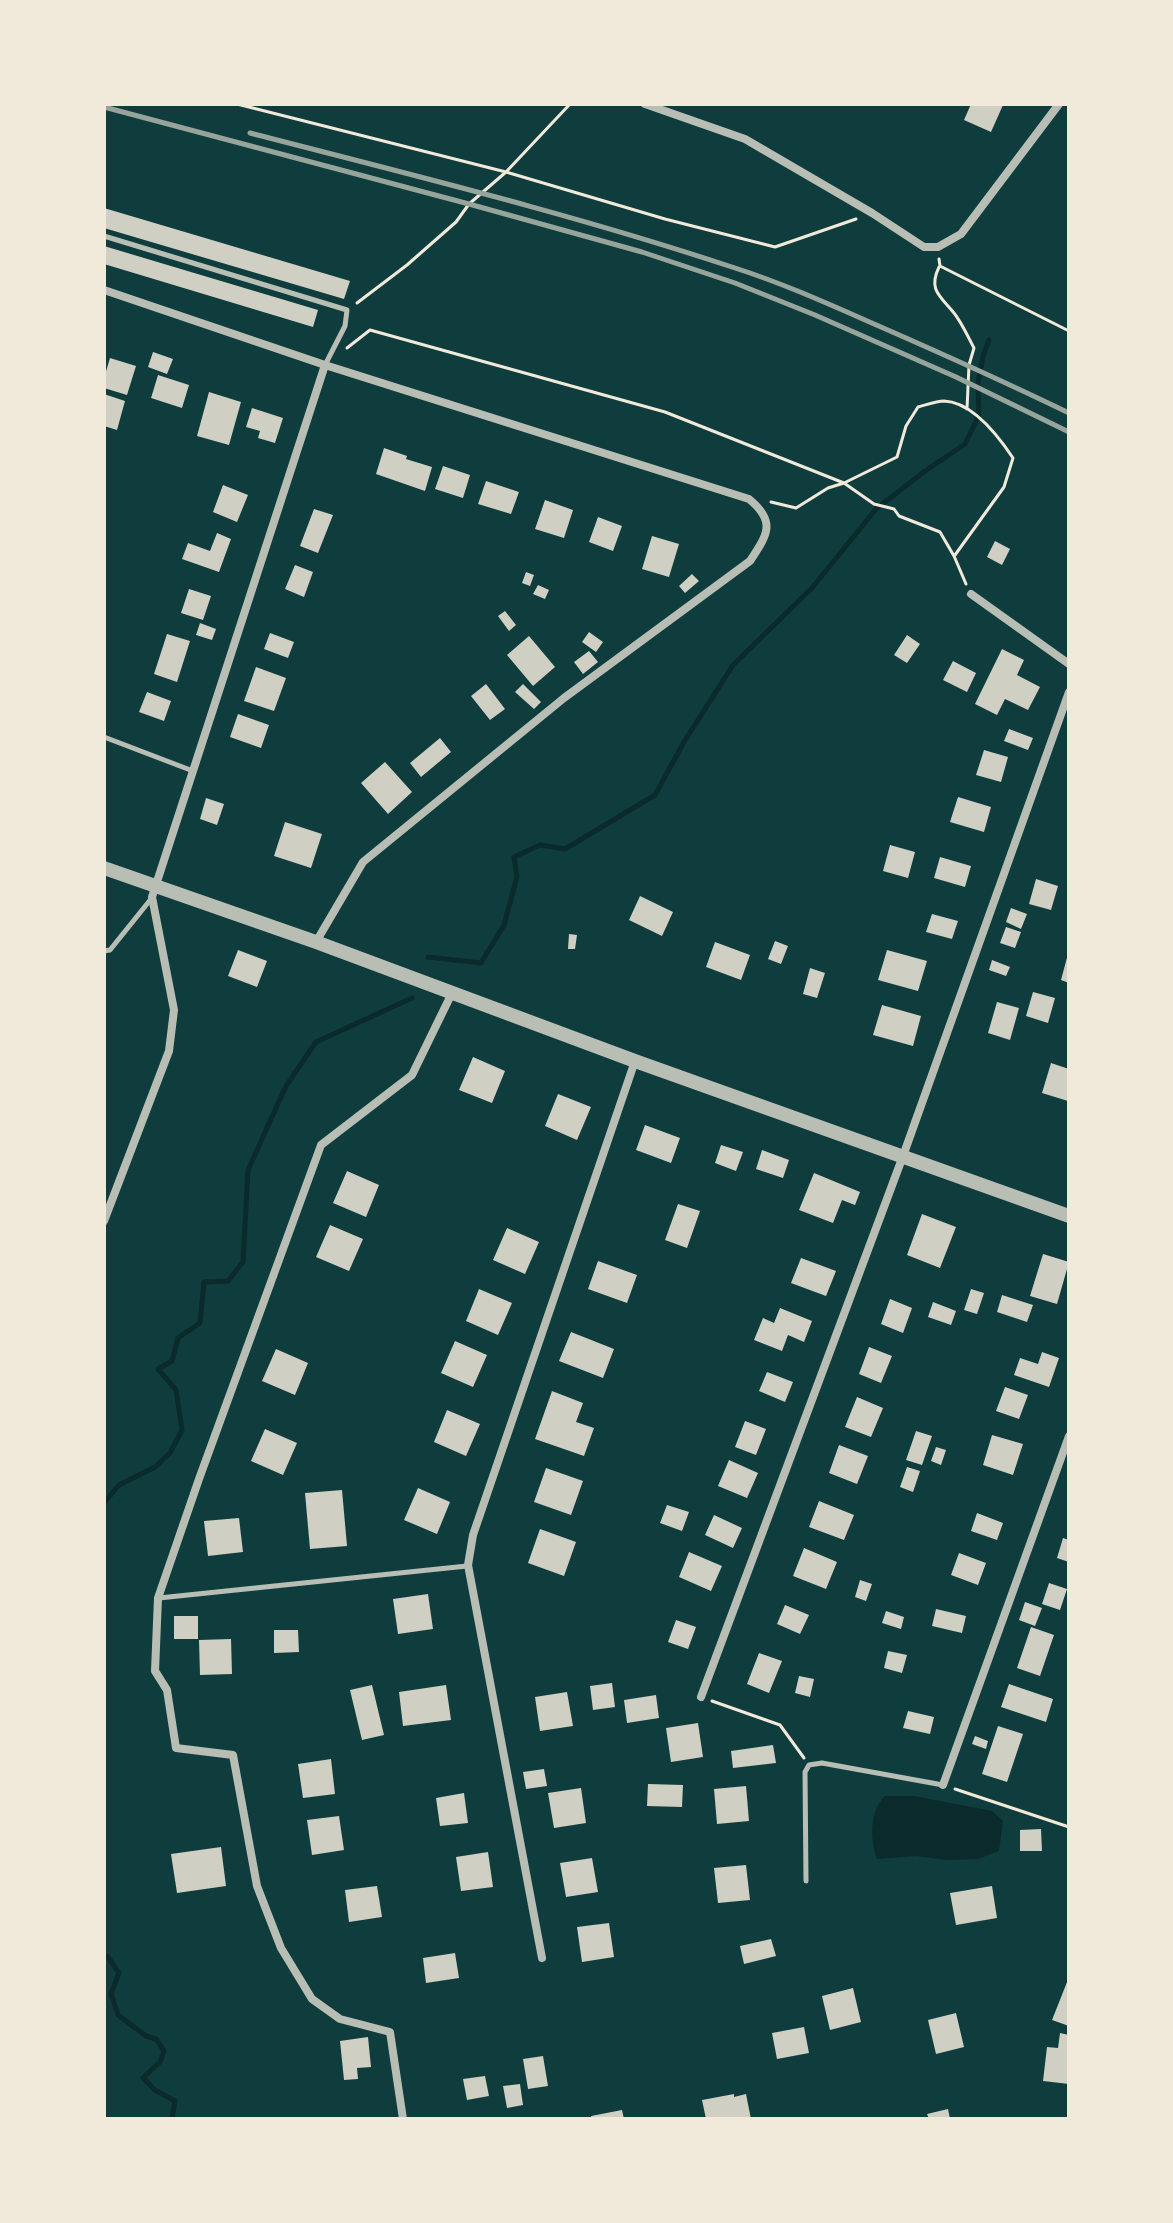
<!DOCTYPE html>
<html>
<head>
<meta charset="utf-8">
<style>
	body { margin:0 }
	#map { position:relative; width:1173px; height:2223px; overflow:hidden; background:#0f3d3e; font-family:"Fira Sans Condensed",sans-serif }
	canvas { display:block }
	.frame { position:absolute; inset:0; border:106px solid #f1e9da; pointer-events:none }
</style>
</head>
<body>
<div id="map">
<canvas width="1173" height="2223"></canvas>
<div class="frame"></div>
</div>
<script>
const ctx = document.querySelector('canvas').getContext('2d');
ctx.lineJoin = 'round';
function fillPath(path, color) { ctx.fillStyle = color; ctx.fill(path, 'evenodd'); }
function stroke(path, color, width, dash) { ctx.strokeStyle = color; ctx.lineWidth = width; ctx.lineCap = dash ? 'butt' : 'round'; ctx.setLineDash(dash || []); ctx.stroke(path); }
fillPath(new Path2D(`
	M885 1796H914L992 1811 1003 1821 999 1851 978 1859 948 1860 916 1856 877 1859C870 1839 869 1812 885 1796Z`), '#0a2a2b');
stroke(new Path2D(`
	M428 957 481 963 504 925 517 877 514 857 540 845 565 849 655 795 684 742 733 665 812 588 876 509 925 471 965 444 979 415 978 383 983 356 989 340
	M104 1503 119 1485 155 1467 170 1453 182 1430 176 1390 158 1369 172 1361 178 1338 200 1323 204 1282 228 1281 243 1262 248 1170 286 1086 316 1042 412 998
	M104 1955 108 1957 119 1973 111 1994 118 2015 146 2036 156 2039 164 2051 160 2062 143 2078 155 2090 175 2101 172 2119`), '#0a2a2b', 5);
fillPath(new Path2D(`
	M971 104 1003 105 991 132 964 120Z
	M104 208 350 281 344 299 104 228Z
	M104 246 318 310 313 327 104 264Z
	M153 352 173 359 167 374 148 367Z
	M110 358 136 366 127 395 104 388V378Z
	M158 375 189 385 182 408 151 398Z
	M209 392 241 402 229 445 197 436Z
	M104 394 125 401 117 430 104 426Z
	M252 408 283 418 275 443 258 438 260 431 246 427Z
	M384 448 407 456 406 459 432 467 425 491 376 474Z
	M443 466 470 475 463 498 435 489Z
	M486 481 519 492 511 514 478 504Z
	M223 485 248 495 237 522 213 512Z
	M545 500 573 510 564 538 535 529Z
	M314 509 333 515 318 553 300 546Z
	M598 517 622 526 613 551 589 542Z
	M217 533 231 539 219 572 182 559 188 543 210 551Z
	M652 536 679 544 669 577 642 569Z
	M995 541 1010 549 1002 565 987 557Z
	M295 565 313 572 304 597 285 589Z
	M526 572 534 575 530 586 522 583Z
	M692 574 699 581 685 593 679 586Z
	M538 585 549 590 545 599 533 594Z
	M189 589 211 596 203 620 181 613Z
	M505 611 516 625 509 631 498 616Z
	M200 623 216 629 212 640 196 635Z
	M589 632 603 642 596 652 582 642Z
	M270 633 294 642 288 658 264 649Z
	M167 634 190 641 177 682 154 674Z
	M907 635 920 644 907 663 894 655Z
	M529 636 555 667 533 686 507 655Z
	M1002 649 1024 660 1017 675 1040 687 1028 710 1005 699 997 715 975 704Z
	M589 651 598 662 583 674 574 662Z
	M953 661 976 673 967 692 943 680Z
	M256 667 286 678 274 711 244 701Z
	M486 684 505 709 490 720 471 696Z
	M523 684 541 702 534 709 515 692Z
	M147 692 171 701 164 721 139 712Z
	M238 714 269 725 261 748 230 737Z
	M1009 729 1033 738 1028 750 1004 741Z
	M440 738 451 752 421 777 410 763Z
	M984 750 1008 757 1001 782 976 775Z
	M385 762 412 792 388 814 361 783Z
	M958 797 991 807 984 832 950 822Z
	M206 798 224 804 217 825 200 819Z
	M285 822 322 834 311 868 274 856Z
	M890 845 915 852 908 878 883 871Z
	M940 857 971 866 965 887 934 878Z
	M1036 879 1058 886 1051 910 1029 904Z
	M640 896 673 912 662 936 629 920Z
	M1011 908 1027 914 1021 929 1006 922Z
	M932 914 958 921 952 939 926 932Z
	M1006 927 1021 932 1015 948 1000 943Z
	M569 934 577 935 575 949H568Z
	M775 941 788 946 781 964 768 959Z
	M715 942 750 955 741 980 706 967Z
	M238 950 267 961 257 987 228 976Z
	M887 950 927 961 918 991 878 980Z
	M1068 954H1069V983L1061 980Z
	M992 960 1010 967 1006 976 989 970Z
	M810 968 825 973 817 998 803 994Z
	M1033 992 1055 998 1048 1023 1026 1016Z
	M997 1002 1019 1008 1010 1040 988 1033Z
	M882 1005 921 1016 913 1046 873 1035Z
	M473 1057 505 1071 492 1103 459 1090Z
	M1051 1063 1069 1069 1068 1101 1042 1093Z
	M558 1094 591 1107 577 1140 545 1126Z
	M645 1125 680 1138 671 1163 636 1150Z
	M721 1145 743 1152 736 1171 715 1163Z
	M762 1150 789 1160 783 1178 756 1169Z
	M347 1171 379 1185 366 1217 333 1203Z
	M814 1173 860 1192 855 1205 842 1200 833 1223 799 1210Z
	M678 1204 700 1211 687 1248 665 1240Z
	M922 1214 956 1227 940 1268 907 1255Z
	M330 1225 363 1239 349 1271 316 1257Z
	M507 1228 539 1242 525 1274 493 1260Z
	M1043 1254 1069 1262 1057 1304 1030 1296Z
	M801 1258 836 1271 826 1296 791 1283Z
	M598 1261 637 1275 627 1303 588 1289Z
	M479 1289 512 1303 498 1335 466 1321Z
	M971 1289 984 1293 977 1314 964 1310Z
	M1002 1295 1033 1305 1027 1322 997 1312Z
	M890 1299 912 1308 903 1333 881 1324Z
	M933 1302 956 1311 951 1325 928 1317Z
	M780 1308 812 1321 804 1342 788 1335 782 1351 754 1340 763 1318 774 1323Z
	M571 1332 614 1349 603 1378 559 1361Z
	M455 1341 487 1355 473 1387 441 1373Z
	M869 1347 892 1356 881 1383 859 1374Z
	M276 1349 308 1363 295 1395 262 1381Z
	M1042 1352 1059 1358 1049 1387 1014 1375 1020 1358 1038 1364Z
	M767 1372 793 1382 785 1402 759 1391Z
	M1005 1387 1028 1395 1019 1419 996 1411Z
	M552 1391 583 1403 576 1422 594 1428 584 1456 535 1439Z
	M857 1397 883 1408 871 1437 845 1427Z
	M447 1410 480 1424 466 1456 434 1442Z
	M745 1421 766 1429 756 1455 735 1447Z
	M265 1429 297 1443 283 1475 251 1461Z
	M916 1431 932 1436 922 1465 906 1460Z
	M992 1435 1023 1444 1013 1475 983 1465Z
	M839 1445 868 1456 857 1484 829 1473Z
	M936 1447 946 1450 941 1465 931 1461Z
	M729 1460 758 1473 747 1498 718 1486Z
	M907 1467 920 1471 913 1492 900 1487Z
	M546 1468 583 1481 571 1515 534 1502Z
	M418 1488 450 1502 437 1534 404 1520Z
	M342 1490 347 1546 310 1549 305 1493Z
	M819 1501 854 1515 844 1540 809 1527Z
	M667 1505 689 1512 682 1531 660 1523Z
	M977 1513 1003 1523 997 1540 971 1531Z
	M714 1515 742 1528 733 1548 705 1535Z
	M239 1518 243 1552 208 1556 204 1521Z
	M540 1529 576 1542 564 1576 528 1563Z
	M1063 1538 1069 1540V1562L1057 1558Z
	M804 1548 837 1562 826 1589 793 1576Z
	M689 1552 722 1566 711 1591 679 1577Z
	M959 1553 986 1563 978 1585 951 1575Z
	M860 1580 872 1584 866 1601 855 1597Z
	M1049 1583 1067 1589 1060 1610 1042 1604Z
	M428 1594 433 1629 398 1634 393 1599Z
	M1025 1602 1042 1608 1035 1626 1019 1620Z
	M785 1605 809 1615 800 1634 777 1624Z
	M936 1609 966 1616 962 1633 932 1626Z
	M886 1611 904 1617 901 1629 882 1623Z
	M174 1616H198V1639H174Z
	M676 1620 696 1627 688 1649 668 1642Z
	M1031 1627 1054 1635 1040 1676 1017 1668Z
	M274 1630H298L299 1652 274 1653Z
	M231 1639 232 1674 200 1675 199 1640Z
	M888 1651 907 1655 902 1673 884 1668Z
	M759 1653 782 1661 769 1693 747 1684Z
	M799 1676 814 1679 810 1697 795 1693Z
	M612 1683 615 1707 593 1710 590 1686Z
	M1009 1684 1053 1699 1046 1722 1001 1707Z
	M372 1685 384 1735 362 1740 350 1690Z
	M446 1685 451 1720 403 1726 399 1692Z
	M567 1692 573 1726 540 1731 535 1697Z
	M656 1695 659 1718 627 1723 624 1700Z
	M908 1711 934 1717 930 1734 903 1728Z
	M698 1723 703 1757 671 1762 666 1728Z
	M998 1726 1023 1734 1007 1782 982 1774Z
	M975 1736 988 1741 986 1749 972 1744Z
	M773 1745 776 1763 733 1768 731 1751Z
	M331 1759 335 1794 303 1798 298 1764Z
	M544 1769 547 1786 526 1789 523 1772Z
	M648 1784 683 1785 682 1807 647 1806Z
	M746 1786 749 1821 717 1824 714 1789Z
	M581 1788 586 1823 554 1828 548 1793Z
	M464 1793 468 1823 440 1826 436 1798Z
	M339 1816 344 1850 312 1855 307 1820Z
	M1041 1829 1042 1851H1020V1830Z
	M221 1847 226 1886 177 1893 171 1854Z
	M488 1852 493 1887 461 1891 456 1857Z
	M592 1858 598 1892 566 1897 560 1863Z
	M746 1865 750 1900 718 1903 714 1868Z
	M377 1886 382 1917 349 1922 345 1890Z
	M992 1886 997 1918 956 1925 950 1893Z
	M609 1923 614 1957 582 1962 577 1927Z
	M771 1939 776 1956 744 1964 740 1946Z
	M455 1953 459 1978 426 1983 423 1958Z
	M1069 1977V2026L1052 2020Z
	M853 1988 861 2022 830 2030 822 1996Z
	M956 2013 964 2047 936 2054 928 2020Z
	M804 2027 809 2053 777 2059 772 2033Z
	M1060 2033 1069 2035V2084L1043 2081 1047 2047 1058 2048Z
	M368 2037 371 2067 357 2068 358 2079 344 2080 340 2041Z
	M543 2056 548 2086 528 2089 523 2059Z
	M485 2076 489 2096 467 2100 463 2079Z
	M520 2084 523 2105 507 2108 503 2086Z
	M734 2094V2097L746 2094 751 2119H706L702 2100Z
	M948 2109 950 2119H929L927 2114Z
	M622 2110 624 2119H592L591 2116Z`), '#cfcfc3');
stroke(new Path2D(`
	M237 104 506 172 570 104
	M939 259 940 266 1069 331
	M939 267C928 290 940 296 954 313 962 323 968 337 974 348L969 365 967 409
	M357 303 407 265 456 222 469 204 506 172 665 219 775 247 856 219
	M347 348 370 330 665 412 844 483 874 504 894 509 899 516 940 532 954 556 966 584
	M771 502 796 508 828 488 844 483 897 457 906 426 918 407C926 405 936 401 944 401 972 402 999 437 1013 458L1004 487 955 555
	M712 1701 780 1725 804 1758
	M955 1789 1069 1827`), '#f1e9da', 3);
stroke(new Path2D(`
	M104 236 347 310 345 326 325 365
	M104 737 193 771
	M104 951 110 950 151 899
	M159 1598 467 1566
	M806 1881 805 1772 809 1765 822 1763 943 1785`), '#b8beb3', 5);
stroke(new Path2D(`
	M645 104 745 139 872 213 924 247H938L961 234 1059 104
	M104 290 325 365 749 499C777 522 767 535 750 561L564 698 363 862 316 942
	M971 594 1069 664
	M104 1221 169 1051 174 1010 152 897 325 365
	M701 1697 903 1156 1069 692
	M943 1785 1069 1436
	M542 1958 468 1565 473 1535 635 1061
	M403 2119 390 2032 340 2019 312 1999 281 1948 257 1886 233 1755 176 1748 167 1690 155 1671 158 1598 199 1479 321 1145 412 1075 452 993`), '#b8beb3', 8);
stroke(new Path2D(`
	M104 868 316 942 635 1061 1069 1216`), '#b8beb3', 14);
stroke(new Path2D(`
	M104 107 469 204 642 252 735 283 815 315 956 377 1069 432
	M250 133C412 175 576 215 735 268 785 284 833 306 881 327 945 355 1007 383 1069 413`), '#97a49c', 5);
</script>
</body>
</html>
